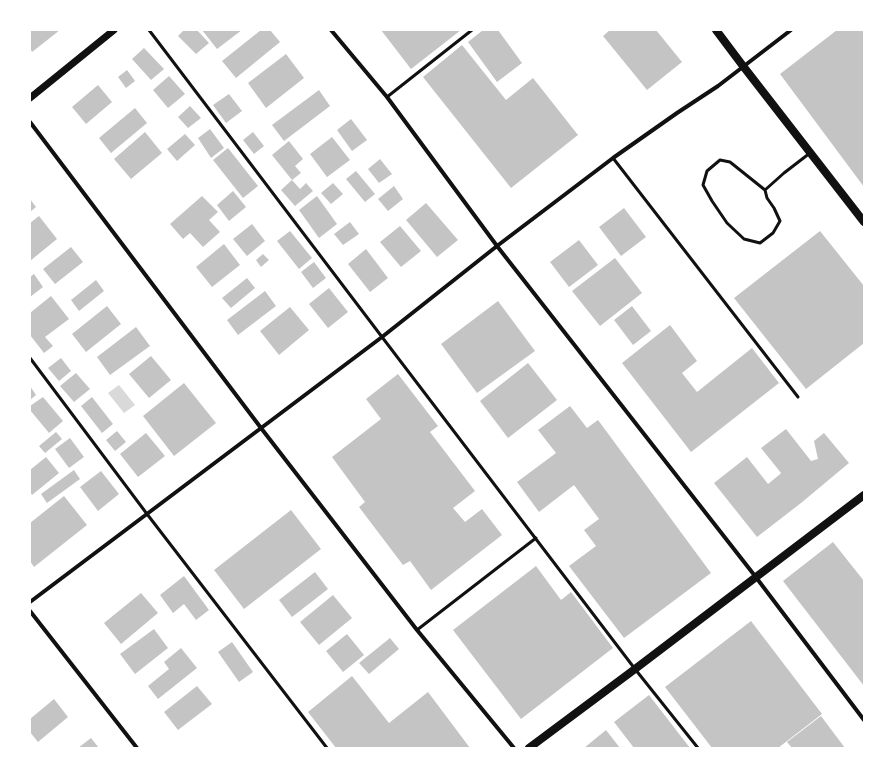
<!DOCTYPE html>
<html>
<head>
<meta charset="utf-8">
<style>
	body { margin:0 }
	#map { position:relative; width:894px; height:778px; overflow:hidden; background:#fff; font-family:"Alegreya Sans",sans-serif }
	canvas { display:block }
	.frame { position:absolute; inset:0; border:31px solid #fff; pointer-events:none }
</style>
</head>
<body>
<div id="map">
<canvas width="894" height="778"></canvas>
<div class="frame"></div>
</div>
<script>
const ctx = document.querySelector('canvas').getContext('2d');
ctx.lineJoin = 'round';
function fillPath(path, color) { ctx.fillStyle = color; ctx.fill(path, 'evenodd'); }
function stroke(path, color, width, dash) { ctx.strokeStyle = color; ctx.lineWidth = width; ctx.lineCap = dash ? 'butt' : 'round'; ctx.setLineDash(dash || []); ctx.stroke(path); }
fillPath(new Path2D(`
	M119 385 135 405 124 413 108 393Z`), '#d9d9d9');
fillPath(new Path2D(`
	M30 30H60L32 52 30 48Z
	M184 30H197L209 43 196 54 178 36Z
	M202 30H242L217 49Z
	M261 30H270L280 42 236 78 222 61Z
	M381 30H461L411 69Z
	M483 30H498L522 63 497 82 468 42Z
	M610 30H656L682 62 647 90 603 36Z
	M837 30H864V187L780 74Z
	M462 45 506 100 533 78 578 135 511 188 423 77Z
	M144 48 164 69 151 80 132 59Z
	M286 54 304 78 266 108 248 83Z
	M127 70 135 81 126 88 118 77Z
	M169 76 185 94 168 108 153 90Z
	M98 85 112 102 86 124 72 107Z
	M319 90 330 106 284 141 272 125Z
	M229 94 242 111 226 123 213 105Z
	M190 106 201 118 188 128 178 117Z
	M135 108 147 123 111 153 99 138Z
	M351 119 367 140 352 151 337 130Z
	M210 129 224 148 211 158 198 138Z
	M145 132 162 153 131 179 114 159Z
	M253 132 264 146 254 154 243 140Z
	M185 134 195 145 177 161 167 149Z
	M332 137 350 160 327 177 310 154Z
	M289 141 303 159 295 166 301 173 292 180 300 189 306 183 313 191 295 206 281 190 292 180 272 155Z
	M228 148 258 186 243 198 213 160Z
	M380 159 392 174 379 183 368 169Z
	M356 171 375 194 365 202 346 179Z
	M333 183 343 194 331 204 321 193Z
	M394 186 403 199 388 211 378 199Z
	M233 191 246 207 229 221 217 205Z
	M202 196 218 212 209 220 220 232 203 247 190 233 183 239 170 224Z
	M317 196 337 224 319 238 299 210Z
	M30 199 36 207 30 212Z
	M426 203 458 240 437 257 406 220Z
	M624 208 646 237 621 256 599 227Z
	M39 216 57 239 30 261V223Z
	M350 222 359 234 343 245 334 234Z
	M252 224 265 241 247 256 233 239Z
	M400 226 421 251 401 267 380 242Z
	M290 231 312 258 299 269 277 241Z
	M820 231 864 286V343L806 389 734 298Z
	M579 240 598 265 569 287 550 262Z
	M224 244 240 265 212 287 196 267Z
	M71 247 83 262 55 284 43 269Z
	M366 249 388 278 370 292 348 264Z
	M263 254 269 260 261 267 256 260Z
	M615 258 642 293 600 326 572 291Z
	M314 262 326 278 313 288 301 272Z
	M34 274 43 287 30 297V277Z
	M247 278 255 288 231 308 222 298Z
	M96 280 104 291 79 311 71 300Z
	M329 288 348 312 328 328 309 304Z
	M265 291 276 306 238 335 227 320Z
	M51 296 69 319 45 337 53 346 44 353 30 335V313Z
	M498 301 535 351 477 393 441 344Z
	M107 306 121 324 86 352 72 334Z
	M632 306 651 331 633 345 614 320Z
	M290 307 309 330 279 355 260 331Z
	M670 325 697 361 682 373 697 392 752 348 779 383 691 452 622 363Z
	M136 327 150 346 110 375 97 357Z
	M151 356 171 380 149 398 129 374Z
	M61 358 71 371 59 381 48 368Z
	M528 363 557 400 508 438 480 401Z
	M76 373 90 389 74 402 60 386Z
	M398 374 438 426 430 432 475 491 453 508 465 522 482 509 502 535 431 590 410 561 403 565 359 507 365 502 332 457 381 419 366 399Z
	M184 383 216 423 174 456 143 416Z
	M30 386 36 395 30 400Z
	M43 397 63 421 49 433 30 410V406Z
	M92 397 113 424 102 433 81 406Z
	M570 406 587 428 598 420 711 573 624 638 569 566 596 546 584 530 599 519 574 485 539 512 517 482 556 453 538 430Z
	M786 429 811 461 818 459 814 441 824 433 849 463 801 503 757 537 714 483 747 457 768 484 779 475 781 473 761 448Z
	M117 431 126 442 115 451 106 440Z
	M56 432 62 439 45 453 39 446Z
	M146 433 165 456 138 477 120 454Z
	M70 438 84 457 69 468 55 449Z
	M46 457 59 473 32 495 30 492V470Z
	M74 470 80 479 47 503 41 494Z
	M101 471 119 494 98 511 80 487Z
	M64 496 87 525 34 567 30 561V523Z
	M291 510 321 549 244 609 214 570Z
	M833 542 864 581V686L783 581Z
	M536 566 561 600 571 592 613 648 521 719 453 630Z
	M315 572 328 589 292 617 279 600Z
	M184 576 209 610 196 620 184 604 173 613 160 595Z
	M141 593 158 613 121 644 104 623Z
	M333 595 352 618 319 645 300 622Z
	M751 621 822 714 778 748H712L665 687Z
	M154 629 168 648 135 674 120 654Z
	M347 634 364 655 343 672 326 651Z
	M390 638 399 649 369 674 359 663Z
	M232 642 253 672 239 682 218 652Z
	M181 648 197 668 158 699 148 686 169 669 164 662Z
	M352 676 389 723 428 692 470 748H336L308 712Z
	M197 686 212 704 178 730 164 712Z
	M649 695 690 748H634L614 722Z
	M54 699 68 717 38 742 30 732V719Z
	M821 716 845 748H792L787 742Z
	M606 730 620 748H584Z
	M91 738 99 748H78Z`), '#c4c4c4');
stroke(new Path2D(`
	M149 30 382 337 635 669 698 748
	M387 97 472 30
	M613 158 798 397
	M765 190 730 162 720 160 707 171 703 185 712 201 727 223 744 239 760 243 773 233 780 221 774 208 767 198 765 190 784 173 810 153
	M30 358 147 514 327 748
	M417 630 536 538`), '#111', 3);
stroke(new Path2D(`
	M331 30 387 97 497 246 755 576 864 720
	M30 122 261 428 417 630 514 748
	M30 602 382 337 497 246 613 158 677 113 718 86 791 30
	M30 611 137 748`), '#111', 4);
stroke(new Path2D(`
	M30 98 114 30`), '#111', 7);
stroke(new Path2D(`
	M716 30 743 66 864 222
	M529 748 635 669 864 495`), '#111', 8);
</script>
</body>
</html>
